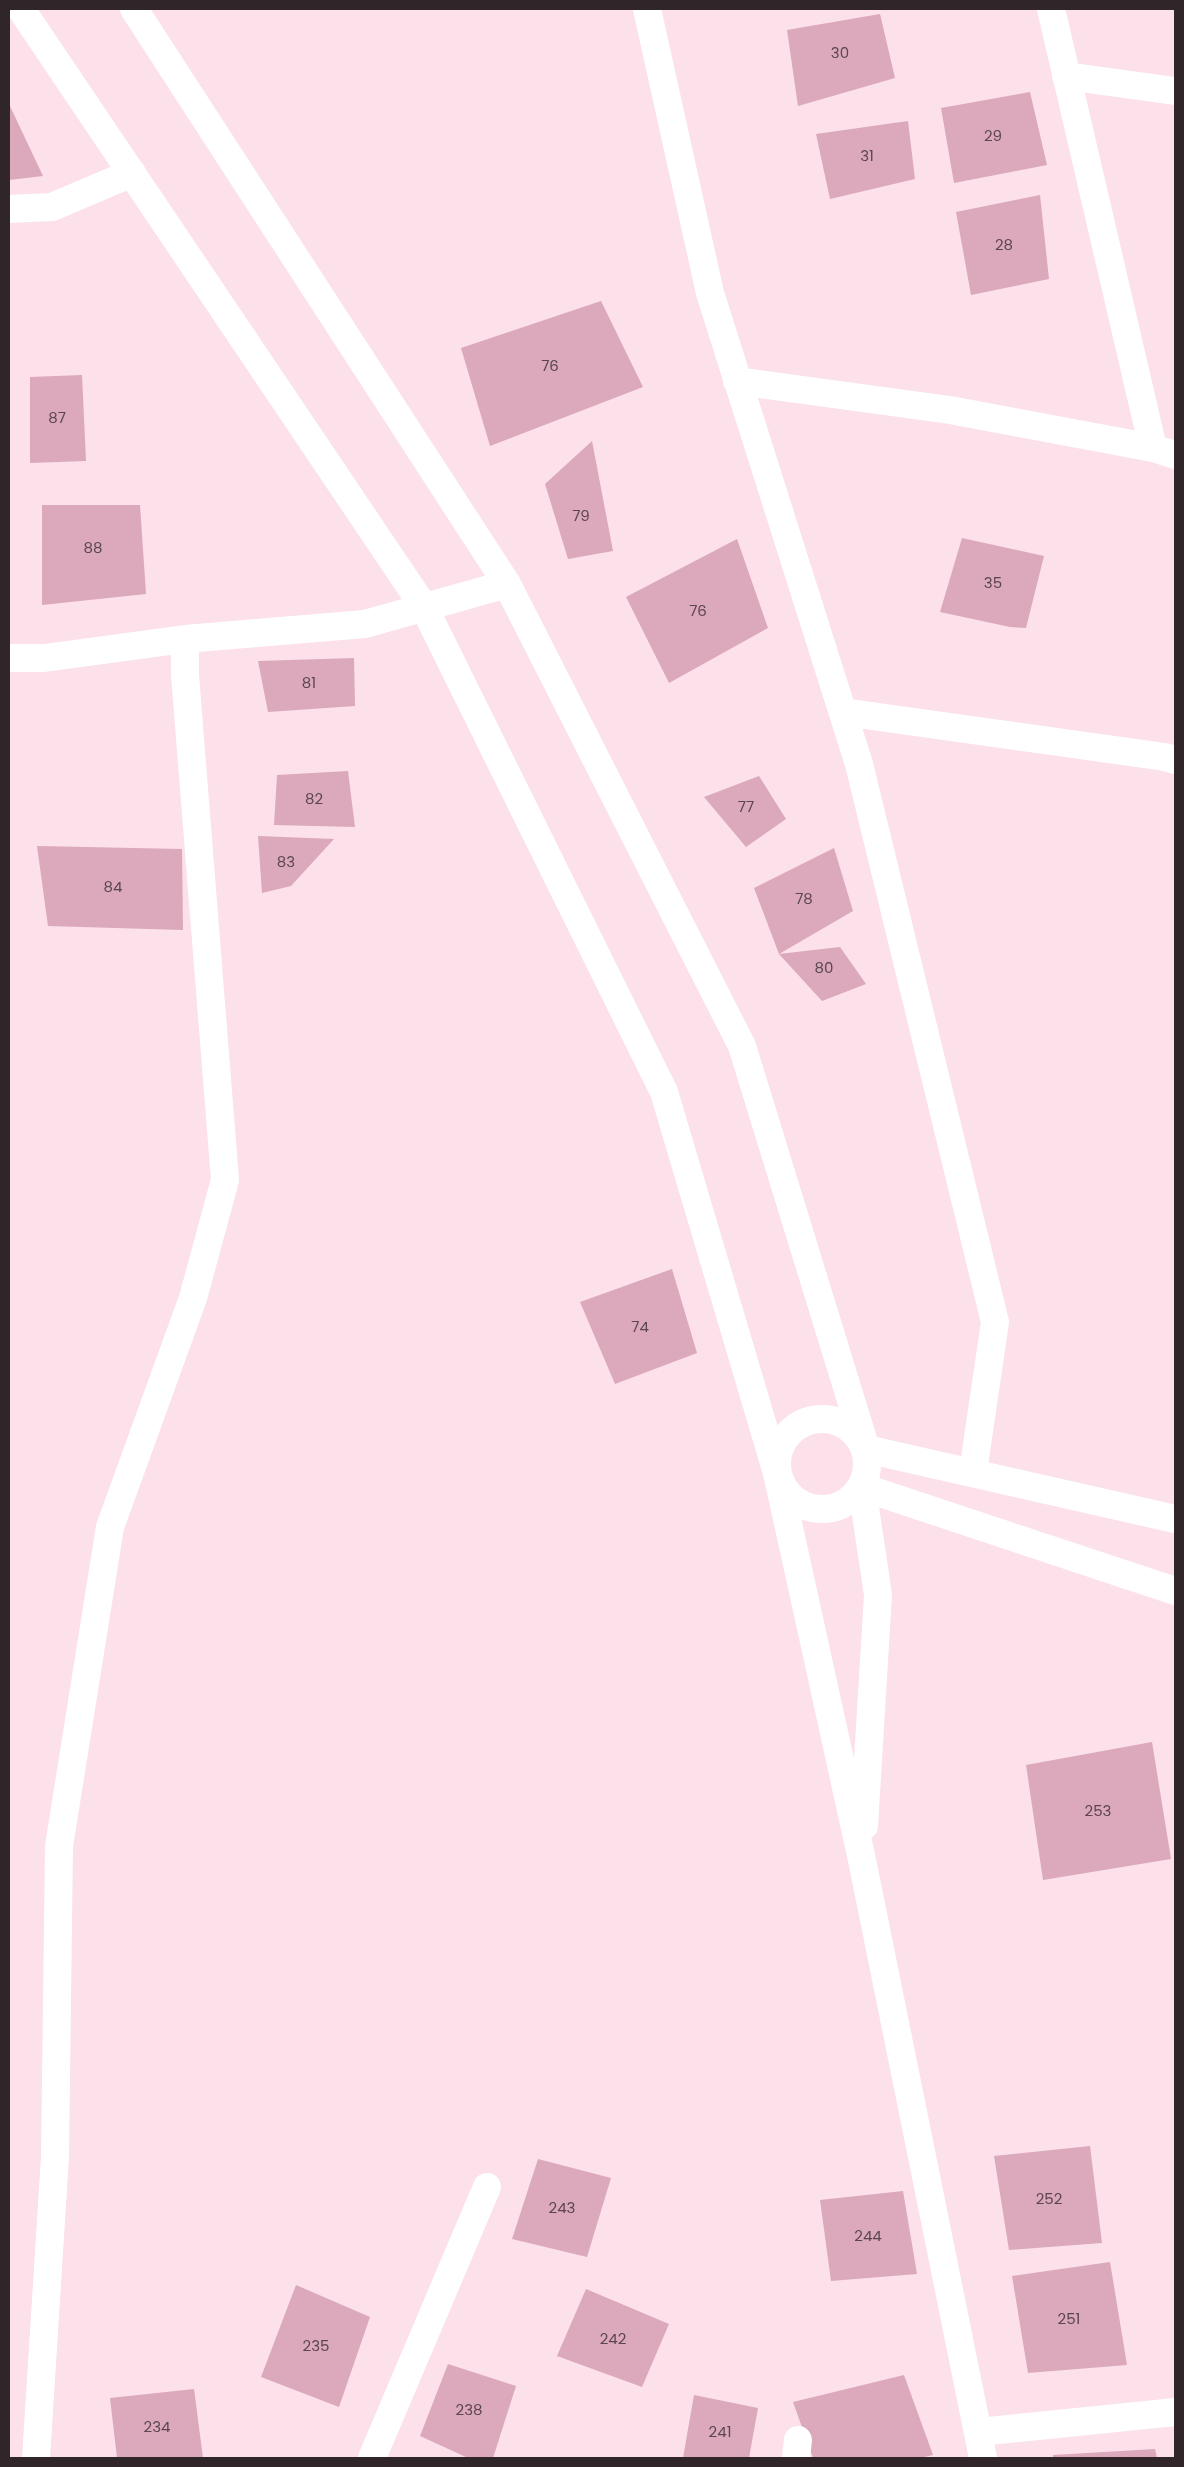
<!DOCTYPE html>
<html>
<head>
<meta charset="utf-8">
<style>
	body { margin:0 }
	#map { position:relative; width:1184px; height:2467px; overflow:hidden; background:#fce0ea; font-family:Poppins,sans-serif }
	canvas { display:block }
	.frame { position:absolute; inset:0; border:10px solid #302629; pointer-events:none }
</style>
</head>
<body>
<div id="map">
<canvas width="1184" height="2467"></canvas>
<div class="frame"></div>
</div>
<script>
const ctx = document.querySelector('canvas').getContext('2d');
ctx.lineJoin = 'round';
function fillPath(path, color) { ctx.fillStyle = color; ctx.fill(path, 'evenodd'); }
function stroke(path, color, width, dash) { ctx.strokeStyle = color; ctx.lineWidth = width; ctx.lineCap = dash ? 'butt' : 'round'; ctx.setLineDash(dash || []); ctx.stroke(path); }
function drawText(font, color, halo, rows, align = 'center') {
  ctx.font = font + ' Poppins,sans-serif'; ctx.lineWidth = 4; ctx.setLineDash([]); ctx.textBaseline = 'middle'; ctx.strokeStyle = halo; ctx.fillStyle = color; for (const [text, x, y, turn = 0] of rows) {
    ctx.save(); ctx.translate(x, y); ctx.rotate((+turn || 0) * Math.PI / 180); ctx.textAlign = isNaN(turn) ? turn : align; if (halo) ctx.strokeText(text, 0, 0); ctx.fillText(text, 0, 0); ctx.restore();
  }
}
fillPath(new Path2D(`
	M880 14 895 78 798 106 787 30Z
	M1030 92 1047 165 954 183 941 108Z
	M9 104 43 176 9 180Z
	M908 121 915 179 830 199 816 134Z
	M1040 195 1049 279 971 295 956 212Z
	M601 301 643 387 490 446 461 348Z
	M82 375 86 461 30 463V377Z
	M592 441 613 551 568 559 545 484Z
	M42 505H140L146 594 42 605Z
	M962 538 1044 556 1026 628 1010 627 940 612Z
	M737 539 768 628 669 683 626 597Z
	M354 658 355 706 268 712 258 661Z
	M348 771 355 827 274 825 277 775Z
	M759 776 786 819 746 847 704 797Z
	M258 836 334 839 291 886 262 893Z
	M37 846 182 849 183 930 48 926Z
	M834 848 853 911 779 954 754 888Z
	M840 947 866 984 822 1001 779 954Z
	M672 1269 697 1353 615 1384 580 1302Z
	M1152 1742 1171 1859 1043 1880 1026 1765Z
	M1090 2146 1102 2243 1009 2250 994 2156Z
	M538 2159 611 2178 587 2257 512 2239Z
	M903 2191 917 2274 831 2281 820 2200Z
	M1110 2262 1127 2365 1028 2373 1012 2276Z
	M296 2285 370 2317 339 2407 261 2377Z
	M586 2289 669 2324 642 2387 557 2356Z
	M448 2364 516 2386 493 2458H468L420 2436Z
	M904 2375 933 2455 920 2458H813L793 2402Z
	M194 2389 203 2458H117L110 2398Z
	M694 2395 758 2408 749 2458H683Z
	M1155 2449 1157 2458H1053V2455Z`), '#dba8bc');
stroke(new Path2D(`
	M21 9 424 607 664 1092 777 1473 862 1860 983 2458
	M134 9 507 584 742 1046 866 1449 1175 1519
	M647 9 710 293 859 764 995 1322 973 1472
	M1051 9 1153 448
	M1066 76 1175 91
	M9 209 52 207 132 173
	M737 381 950 410 1153 448 1175 455
	M9 658H44L185 639 365 624 507 584
	M843 712 1165 757 1175 760
	M777 1464a45 45 0 1 1 90 0a45 45 0 1 1-90 0Z
	M864 1826 878 1595 862 1487 1175 1591
	M979 2432 1175 2412
	M36 2458 55 2157 59 1846 110 1527 193 1298 225 1180 185 675V639
	M372 2458 487 2187
	M796 2458 798 2440`), '#fff', 28);
drawText('15px', '#5b464e', null, [
	["30",840,54],
	["29",993,137],
	["31",867,157],
	["28",1004,246],
	["76",550,367],
	["87",57,419],
	["79",581,517],
	["88",93,549],
	["35",993,584],
	["76",698,612],
	["81",309,684],
	["82",314,800],
	["77",746,808],
	["83",286,863],
	["84",113,888],
	["78",804,900],
	["80",824,969],
	["74",640,1328],
	["253",1098,1812],
	["252",1049,2200],
	["243",562,2209],
	["244",868,2237],
	["251",1069,2320],
	["242",613,2340],
	["235",316,2347],
	["238",469,2411],
	["234",157,2428],
	["241",720,2433]
]);
</script>
</body>
</html>
